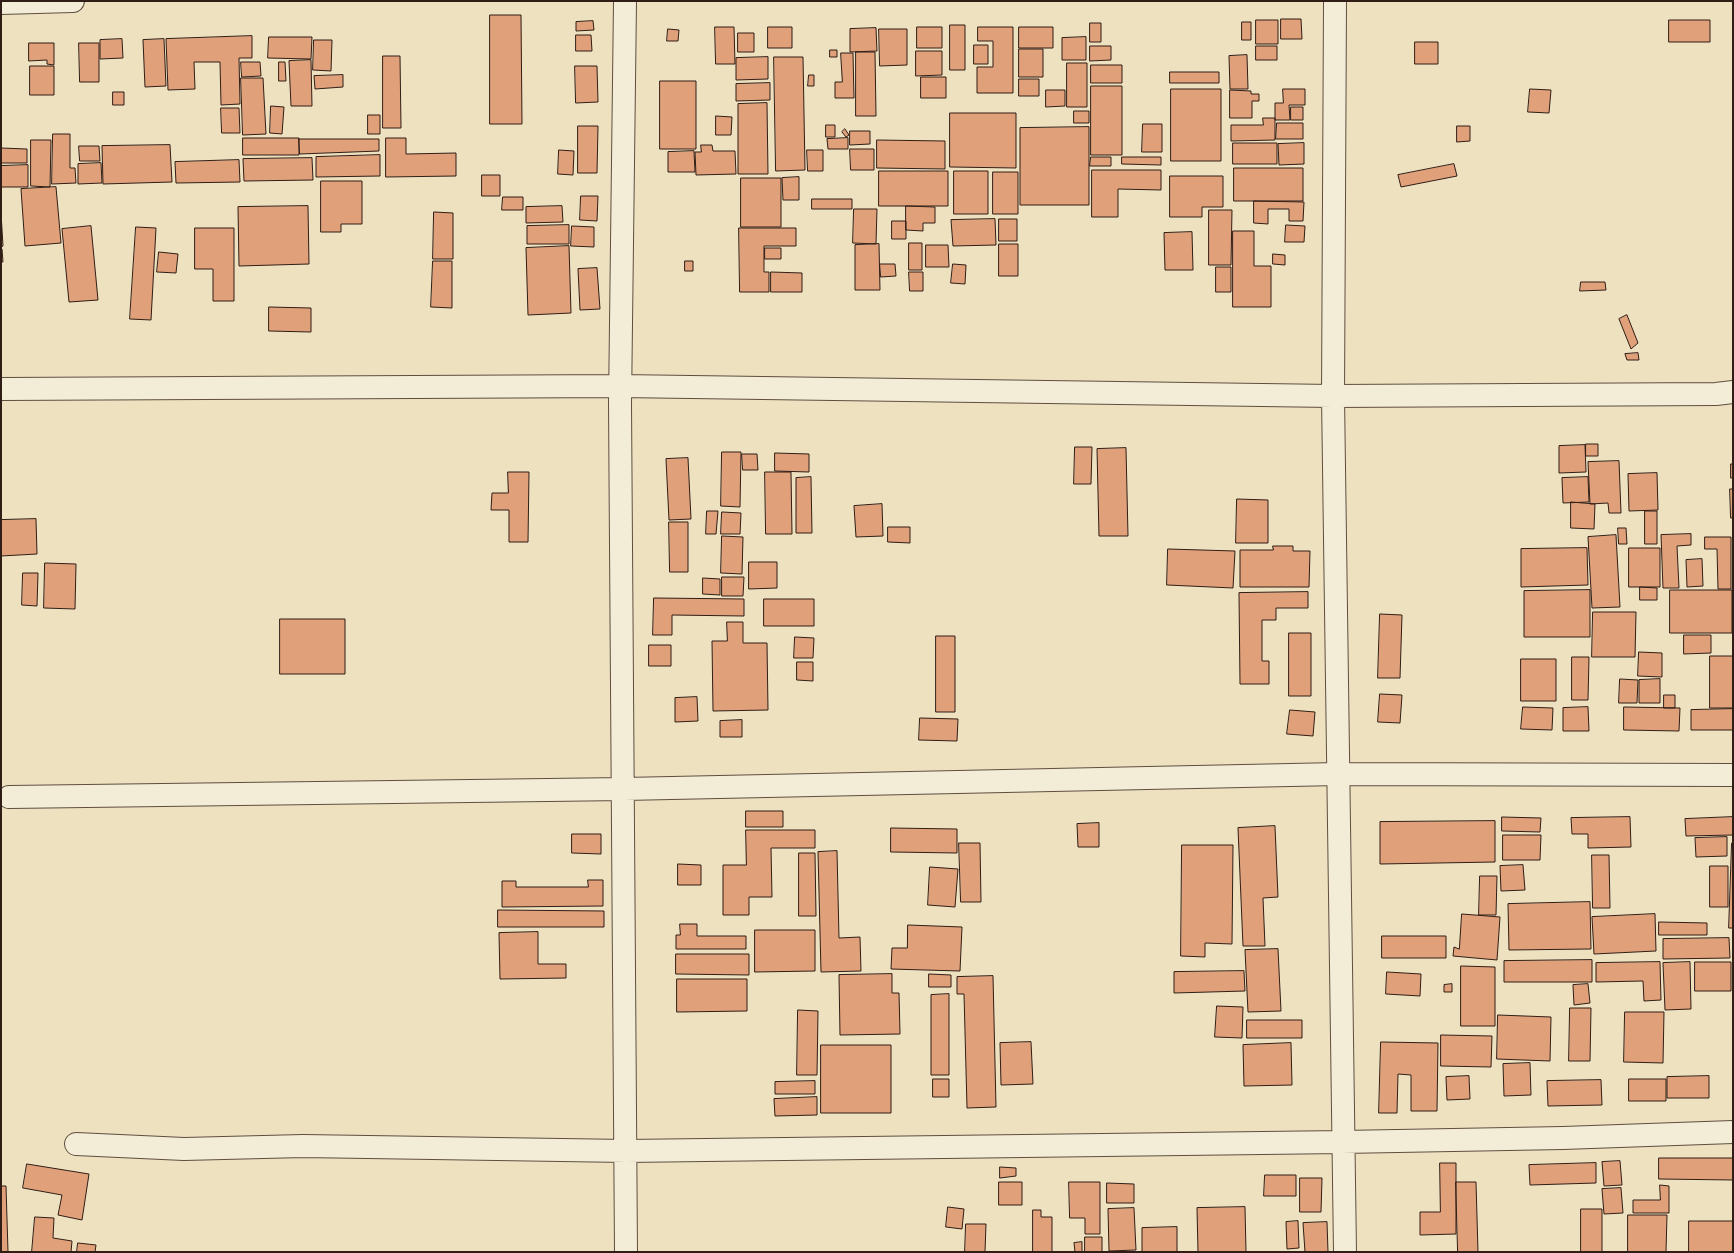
<!DOCTYPE html>
<html>
<head>
<meta charset="utf-8">
<style>
	body { margin:0 }
	#map { position:relative; width:1734px; height:1253px; overflow:hidden; background:#ede1c0; font-family:"EB Garamond",serif }
	canvas { display:block }
	.frame { position:absolute; inset:0; border:2px solid #301d15; pointer-events:none }
</style>
</head>
<body>
<div id="map">
<canvas width="1734" height="1253"></canvas>
<div class="frame"></div>
</div>
<script>
const ctx = document.querySelector('canvas').getContext('2d');
ctx.lineJoin = 'round';
function fillPath(path, color) { ctx.fillStyle = color; ctx.fill(path, 'evenodd'); }
function stroke(path, color, width, dash) { ctx.strokeStyle = color; ctx.lineWidth = width; ctx.lineCap = dash ? 'butt' : 'round'; ctx.setLineDash(dash || []); ctx.stroke(path); }
const building = new Path2D(`
	M490 15H521L522 124H490Z
	M1281 19H1301L1302 39H1281Z
	M1256 20H1278V44H1256Z
	M1669 20H1710V42H1669Z
	M593 21 594 30 576 31V22Z
	M1242 22H1251V40H1242Z
	M1090 23H1101V42H1090Z
	M950 25H965V70H950Z
	M715 27H734L735 64H716Z
	M768 27H792V48H768Z
	M917 27H942V48H917Z
	M978 27H1013V93H977V67H993V41H978Z
	M1019 27H1053V48H1019Z
	M876 28 877 51 850 52V29Z
	M668 29 679 30 678 41H667Z
	M879 29H907V65L880 66Z
	M738 33H754V52H738Z
	M576 35H591L592 51H576Z
	M252 36V58H239L240 104 221 105 220 62H194L195 89 168 90 166 39Z
	M269 37H312L311 59 268 58Z
	M1086 37V60H1062V38Z
	M122 39 123 58 100 59V40Z
	M164 39 166 86 145 87 143 40Z
	M314 40H332L331 71 313 70Z
	M1415 42H1438V64H1415Z
	M29 43H54V65L47 64V60L29 61Z
	M79 43H99V82H80Z
	M974 45H988V64H974Z
	M1090 46H1111V60L1090 61Z
	M1256 46H1277V60H1256Z
	M1019 49H1043V77H1019Z
	M830 50H837V57H830Z
	M916 51H942V75L916 76Z
	M856 52H875L876 116H856Z
	M841 53H853L854 98H835V82H842Z
	M1247 55 1248 89H1230L1229 56Z
	M383 56H400L401 128H383Z
	M768 57V79L736 80V58Z
	M774 57H803L805 170 776 171Z
	M311 60 312 106H291L289 61Z
	M241 62H260L261 76 242 77Z
	M279 62H285L286 81H279Z
	M1067 63H1087V107H1067Z
	M1091 65H1122V83H1091Z
	M30 66H54V95H30Z
	M575 66H597L598 102 576 103Z
	M1170 72H1219V83H1170Z
	M343 75V87L315 89 314 76Z
	M809 75H814V86H808Z
	M921 77H946V98H921Z
	M241 78H263L266 134 243 135Z
	M1019 79H1039V96H1019Z
	M660 81H696V149H660Z
	M770 83V100L736 101V84Z
	M1091 86H1122V155H1091Z
	M1171 89H1221V161H1171Z
	M1283 89H1305V105H1289L1290 120H1275V103H1283Z
	M1530 89 1551 90 1549 113 1528 112Z
	M1046 90H1065V106L1046 107Z
	M1230 90 1251 91V94H1259V101H1252V118H1230Z
	M113 92H124V105H113Z
	M767 103 768 174H738V104Z
	M271 106 284 107 282 134 270 133Z
	M1291 107H1303V120H1291Z
	M221 108H239L240 133H222Z
	M1074 111H1089V123H1074Z
	M950 113H1016V168L950 167Z
	M368 115H380V134H368Z
	M716 116 732 117 731 135H716Z
	M1263 118H1275V140L1231 141V125H1263Z
	M1277 123H1303V139H1276Z
	M1143 124H1162V152H1142Z
	M826 125H835V137H826Z
	M578 126H598L597 173H578Z
	M1457 126H1470V141L1457 142Z
	M1089 127V205H1020V128Z
	M845 129 849 135 846 137 842 132Z
	M850 131H870V144L850 145Z
	M53 134H70V168H75L76 183 52 184Z
	M243 138H299V155H243Z
	M386 138H406V154L456 153V176L386 177Z
	M848 138V149H828L827 139Z
	M299 139H379V151L300 154Z
	M31 140H51L50 187 31 186Z
	M877 140 945 141V169L877 168Z
	M1233 143H1277V164H1233Z
	M1304 143V164L1279 165 1278 144Z
	M170 145 172 182 103 184 102 146Z
	M701 145H712L713 151H735L736 174 696 175 695 152H701Z
	M79 146H99L100 161H80Z
	M1 148 27 149V163H1Z
	M850 149H874V170H851Z
	M559 150 574 151 573 175 558 174Z
	M807 150H823V171H808Z
	M694 151 695 172H668V152Z
	M380 155V176L316 177V157Z
	M1091 157H1111V166H1090Z
	M1122 157H1161V165L1122 164Z
	M312 158 313 180 244 181 243 159Z
	M239 160 240 182 176 183 175 162Z
	M101 163 102 183 78 184V164Z
	M1454 164 1457 176 1401 187 1398 175Z
	M28 165V187H1V166Z
	M1234 168H1303V201H1234Z
	M1092 170H1161V190L1118 189V217H1092Z
	M879 171H948V206H879Z
	M954 171H988V214H954Z
	M993 172H1018V214H993Z
	M482 175H500V196H482Z
	M1170 176H1223V207H1202V217H1170Z
	M799 177V200H783L782 178Z
	M741 178H781V227H741Z
	M321 181H362V224H341V232H321Z
	M56 187 61 243 25 246 21 189Z
	M581 196H598L597 221 580 220Z
	M503 197H523V210H502Z
	M812 199H852V209H812Z
	M1254 201 1304 202 1303 221H1289V209H1268V224L1254 223Z
	M308 206 309 264 239 266 238 207Z
	M562 206 563 222 526 223V207Z
	M906 206 935 207V223H923V231L906 230Z
	M854 209H877L876 244 853 243Z
	M1209 210H1232L1231 265H1209Z
	M434 212 453 213V259H433Z
	M1 213 3 246 1 247Z
	M995 219 996 245 953 246 951 220Z
	M999 219H1017V241H999Z
	M892 221H906V239H892Z
	M569 225V244H527V226Z
	M1286 225 1305 226 1304 242H1285Z
	M91 226 98 300 69 302 62 229Z
	M572 226 594 227V247L571 246Z
	M136 227 156 228 151 320 130 319Z
	M195 228H234V301H213V269H195Z
	M739 228H796V246H764V272H769V292H740Z
	M1233 231H1254V266H1271V307H1233Z
	M1192 232 1193 270H1165L1164 233Z
	M909 243H922V270H909Z
	M879 244 880 290H855V245Z
	M999 244H1018V276H999Z
	M926 245H948L949 267H926Z
	M569 246 571 313 528 315 526 248Z
	M765 248H781V259H765Z
	M1 249H2L3 262H1Z
	M159 252 178 254 176 273 157 272Z
	M1273 254 1285 255V265L1273 264Z
	M433 261H452V308L431 307Z
	M685 261H693V271H685Z
	M880 264H895L896 276 881 277Z
	M953 264 966 265 965 284 951 283Z
	M1216 267H1231V292H1216Z
	M597 268 600 309 580 310 578 269Z
	M771 272 802 273V292H771Z
	M909 272H923V291H910Z
	M1581 282H1605L1606 290 1580 291Z
	M269 307 311 308V332L269 331Z
	M1627 315 1638 343 1631 349 1619 319Z
	M1638 353 1639 360H1627L1625 354Z
	M1586 444H1598V456H1586Z
	M1585 445 1586 472 1559 473V446Z
	M1075 447H1092L1091 484H1074Z
	M1126 448 1128 536H1099L1097 449Z
	M722 452H741L740 507 721 506Z
	M775 453 809 454V472L775 471Z
	M742 454H757L758 470H743Z
	M688 458 691 519 669 520 666 459Z
	M1619 461 1621 513H1609L1608 503 1590 504 1588 462Z
	M1731 464H1733V478H1731Z
	M508 472H529L528 542H509V510H491L492 493H508Z
	M765 472H791L792 534H766Z
	M1657 473 1658 510 1629 511 1628 474Z
	M811 477 812 533H796V478Z
	M1588 477 1589 502 1563 503 1562 478Z
	M1730 489H1733V518H1731Z
	M1237 499 1268 500V543H1236Z
	M1571 502 1595 504 1594 529 1571 528Z
	M882 504 883 536 856 537 854 506Z
	M707 511H718L716 534H706Z
	M1645 511H1657V544H1645Z
	M722 512 741 513 740 534H721Z
	M36 519 37 554 1 556V520Z
	M669 522H688V572H670Z
	M888 527H910V543L888 542Z
	M1618 528H1626L1627 544H1619Z
	M1691 534V545L1677 546 1679 588H1663L1661 535Z
	M1616 535 1620 607 1592 608 1588 537Z
	M722 536 743 537 742 574 721 573Z
	M1705 537H1731V589H1718L1717 549H1705Z
	M1273 546H1293V551H1310L1309 587H1240V550H1273Z
	M1587 548 1588 585 1521 587V549Z
	M1629 548H1660V587H1629Z
	M1168 549 1235 551 1233 588 1167 585Z
	M1702 559 1703 586 1687 587 1686 560Z
	M749 562H777V588L749 589Z
	M45 563 76 564 75 609 44 608Z
	M23 573H38L37 606 22 605Z
	M722 577H744L743 596H722Z
	M703 578 720 579V595L703 594Z
	M1640 587 1657 588V600H1640Z
	M1590 590V637H1524V591Z
	M1670 590H1732V633H1670Z
	M1308 592V608H1276V620H1262V661H1269V684H1240L1239 593Z
	M654 598 744 599V616L672 615V635H653Z
	M764 599H814V626H764Z
	M1593 612H1636L1635 657H1592Z
	M1380 614 1402 615 1400 678H1378Z
	M280 619H345V674H280Z
	M727 622H743V643H767L768 710 713 711 712 641H727Z
	M1289 633H1311V696H1289Z
	M1684 635H1711V653L1684 654Z
	M936 636H955V712H936Z
	M795 637 814 638 813 658H794Z
	M649 645H671V666H649Z
	M1639 652 1662 653V677L1638 676Z
	M1710 656H1733V708H1710Z
	M1572 657H1589L1588 700H1572Z
	M1521 659H1556V701H1521Z
	M797 662H813V681L797 680Z
	M1620 679 1638 680 1637 703H1619Z
	M1660 679V703H1639V680Z
	M1380 694 1402 695 1400 723 1378 722Z
	M1664 695H1675V708H1664Z
	M697 697 698 721 675 722V698Z
	M1523 707 1553 708 1552 730 1521 729Z
	M1588 707 1589 731H1563V708Z
	M1624 707 1680 708 1679 731 1624 730Z
	M1733 709V730H1691V710Z
	M1290 710 1315 712 1313 736 1287 734Z
	M920 718 958 719 957 741 919 740Z
	M742 720V737H720V721Z
	M746 811H783V827H746Z
	M1502 817 1541 818 1540 832 1502 831Z
	M1630 817 1631 847 1588 848V834H1572L1571 818Z
	M1733 817V835L1686 836 1685 819Z
	M1495 821V862L1380 864V822Z
	M1099 823V847H1078L1077 824Z
	M1275 826 1278 897 1263 898 1265 946H1243L1238 828Z
	M891 828 957 829V853L891 852Z
	M746 830H815V848H771L772 897H749V915H723V865H746Z
	M572 834H601V854L572 853Z
	M1503 835H1541L1540 860H1503Z
	M1727 837V856L1696 857 1695 838Z
	M959 843H980L981 902H961Z
	M1732 843H1733V928H1729Z
	M1182 845H1233L1232 944 1205 943V957L1181 956Z
	M837 851 839 938 860 937 861 971 821 972 818 852Z
	M799 853H815L816 916H799Z
	M1592 855H1609L1610 908H1593Z
	M678 864 701 865V885H678Z
	M1523 865 1525 890 1501 891 1500 866Z
	M1710 866H1728V907H1710Z
	M930 867 958 869 955 907 928 905Z
	M1480 876H1497L1496 915H1479Z
	M588 880H603V906L502 907V881H516V887H588Z
	M1590 902 1591 949 1509 950 1508 904Z
	M498 910 604 911V927H498Z
	M1462 914 1500 917 1497 960 1453 956 1454 947 1459 949Z
	M1655 914 1656 951 1594 954 1592 917Z
	M1659 922 1707 923V935H1659Z
	M680 924H697V936H746V949H676V935H680Z
	M908 925 962 927 960 971 891 969 892 948H907Z
	M755 930H815V971L755 972Z
	M538 932V964H566V978L500 979 499 933Z
	M1382 936H1446V958H1382Z
	M1729 938 1730 958 1663 959V939Z
	M1278 949 1281 1011 1248 1012 1245 950Z
	M676 954H749V975L676 974Z
	M1592 960V982H1504V961Z
	M1660 962 1661 1000 1644 1001 1643 981 1596 982V963Z
	M1690 962 1691 1009 1665 1010 1663 963Z
	M1695 962H1731V991H1695Z
	M1461 966 1495 967V1026H1461Z
	M1244 971 1245 991 1174 993V972Z
	M1387 972 1421 974 1420 996 1386 994Z
	M892 974V993H899L900 1034 840 1035 839 975Z
	M929 974 951 975V987H929Z
	M993 976 996 1107 967 1108 964 994H957V977Z
	M677 979H747V1011L677 1012Z
	M1452 984V992H1444V985Z
	M1588 984 1590 1003 1574 1005 1573 985Z
	M949 994V1075H931V995Z
	M1217 1006 1243 1007 1242 1038 1215 1037Z
	M1570 1008H1591L1590 1061H1569Z
	M798 1010 818 1011 817 1075H797Z
	M1625 1012H1664L1663 1063 1624 1062Z
	M1498 1015 1551 1017 1550 1061 1497 1059Z
	M1247 1020H1302V1038H1247Z
	M1441 1035 1492 1036 1491 1067 1441 1066Z
	M1031 1042 1033 1084 1001 1085 1000 1043Z
	M1381 1042 1438 1043 1437 1111H1411V1075L1398 1074 1397 1113H1379Z
	M1291 1043 1292 1085 1244 1086 1243 1045Z
	M821 1045H891V1113H821Z
	M1530 1063 1531 1095 1504 1096 1503 1064Z
	M1469 1076 1470 1099 1447 1100 1446 1077Z
	M1709 1076V1098H1667V1077Z
	M933 1079H949V1097H933Z
	M1629 1079H1666V1101H1629Z
	M1601 1080 1602 1105 1548 1106 1547 1081Z
	M815 1081V1094H775V1082Z
	M817 1097V1115L775 1116 774 1099Z
	M1659 1158H1733V1180L1659 1179Z
	M1620 1161 1622 1185 1604 1186 1602 1162Z
	M1440 1163H1456V1234L1420 1235V1212H1440Z
	M1596 1163V1183L1530 1185 1529 1165Z
	M27 1164 89 1174 82 1220 58 1215 62 1195 23 1188Z
	M1000 1167 1016 1168V1176L1000 1178Z
	M1265 1175H1296V1196H1264Z
	M1300 1178H1322L1321 1212H1300Z
	M999 1182H1022V1205H999Z
	M1069 1182H1100V1234H1085V1218H1070Z
	M1456 1182H1476L1478 1252H1458Z
	M1107 1183 1134 1184V1203H1107Z
	M1660 1185 1669 1186V1213H1633V1200H1660Z
	M1 1186H6L8 1252H1Z
	M1621 1188 1623 1213 1604 1214 1602 1189Z
	M948 1207 964 1209 962 1229 946 1227Z
	M1245 1207 1246 1252H1198L1197 1208Z
	M1134 1208 1136 1250 1109 1251 1108 1209Z
	M1581 1209H1602V1252H1581Z
	M1033 1210H1041V1217H1052V1252H1033Z
	M1628 1215H1667L1666 1252H1628Z
	M35 1217 54 1218 53 1238 72 1241 71 1252H32Z
	M1298 1221 1299 1248 1287 1249 1286 1222Z
	M1689 1221H1733V1252H1689Z
	M1327 1222 1328 1252H1305L1303 1223Z
	M966 1224H986L985 1252H965Z
	M1177 1227V1252H1142V1228Z
	M1085 1237H1102V1252H1085Z
	M1082 1242V1252H1075L1074 1243Z
	M78 1243 96 1245 95 1252H77Z`);
fillPath(building, '#e0a07a');
stroke(building, '#301d15', 1);
const minor = new Path2D(`
	M625 1 620 404 626 1252
	M1335 1 1333 396 1345 1252
	M1 3 73 1
	M1 389 620 386 1333 396 1716 394 1733 392
	M9 797 624 789 1338 774 1733 775
	M76 1144 184 1149 303 1146 626 1151 1342 1142 1563 1138 1733 1132`);
stroke(minor, '#5f4e40', 24);
stroke(minor, '#f3ecd6', 22);
</script>
</body>
</html>
